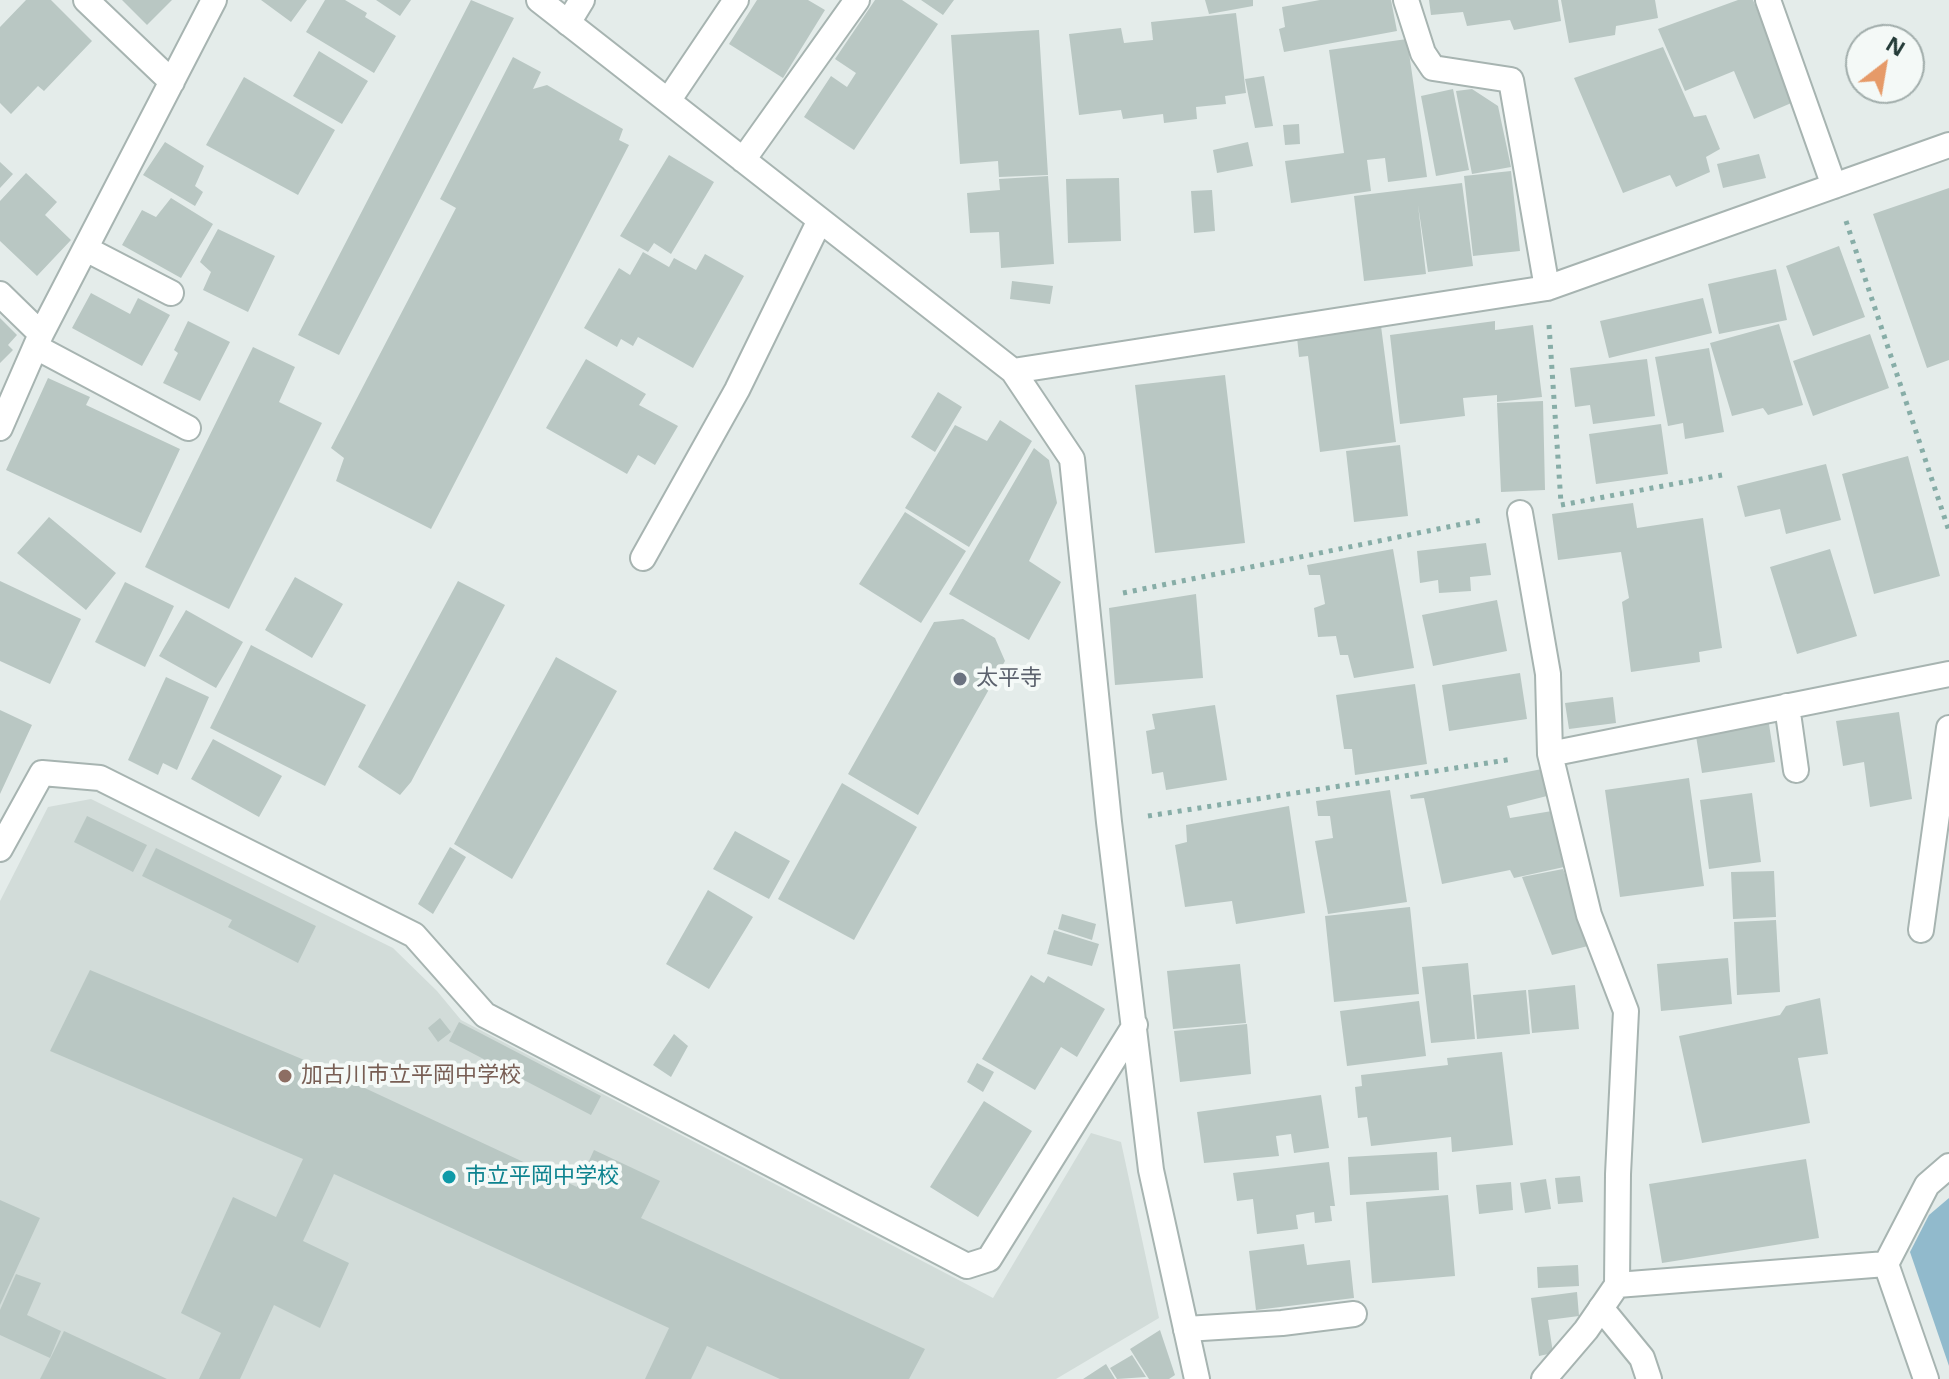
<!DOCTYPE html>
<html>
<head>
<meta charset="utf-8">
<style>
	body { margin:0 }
	#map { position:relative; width:1949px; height:1379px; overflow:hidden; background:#e4ecea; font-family:"Noto Sans",sans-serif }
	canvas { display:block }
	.north { position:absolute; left:1845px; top:24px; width:80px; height:80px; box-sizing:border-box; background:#f4f9f7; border:2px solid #a1adab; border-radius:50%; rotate:31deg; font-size:22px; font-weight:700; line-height:32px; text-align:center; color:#253c39 }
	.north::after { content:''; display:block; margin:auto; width:28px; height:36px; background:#e69a68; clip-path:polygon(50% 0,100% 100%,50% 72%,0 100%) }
</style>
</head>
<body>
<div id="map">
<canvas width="1949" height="1379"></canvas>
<div class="north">N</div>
</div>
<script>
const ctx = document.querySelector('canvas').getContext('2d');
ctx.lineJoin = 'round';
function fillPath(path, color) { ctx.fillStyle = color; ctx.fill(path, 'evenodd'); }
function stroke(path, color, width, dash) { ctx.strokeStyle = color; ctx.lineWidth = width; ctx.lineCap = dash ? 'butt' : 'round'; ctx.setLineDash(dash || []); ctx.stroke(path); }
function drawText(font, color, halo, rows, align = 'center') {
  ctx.font = font + ' "Noto Sans","Noto Sans JP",sans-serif'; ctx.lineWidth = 8; ctx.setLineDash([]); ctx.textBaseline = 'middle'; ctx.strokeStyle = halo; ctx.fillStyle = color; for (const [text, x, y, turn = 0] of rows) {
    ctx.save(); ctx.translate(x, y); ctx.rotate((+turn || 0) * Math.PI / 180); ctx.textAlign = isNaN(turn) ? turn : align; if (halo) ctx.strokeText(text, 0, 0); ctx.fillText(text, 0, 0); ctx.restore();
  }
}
fillPath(new Path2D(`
	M91 799 393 948 437 991 461 1020 993 1298 1091 1133 1121 1142 1159 1318 1056 1379H0V901L48 807Z`), '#d2dcd9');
fillPath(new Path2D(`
	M1949 1198V1366L1910 1252 1929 1215Z`), '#91bacc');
fillPath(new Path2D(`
	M26 0H51L92 41 44 91 38 86 11 114 0 103V27Z
	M122 0H172L147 25Z
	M261 0H307L291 22Z
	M325 0H345L367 13 365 17 396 36 374 73 306 32Z
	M376 0H411L400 16Z
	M471 0 514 18 339 355 298 335Z
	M757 0H808L825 10 783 78 729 44Z
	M875 0H902L938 24 854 150 804 117 831 76 847 87 856 73 835 59Z
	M921 0H954L943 15Z
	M1205 0H1253V6L1209 14Z
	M1320 0H1391L1397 31 1284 52 1279 29 1285 27 1282 7Z
	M1429 0H1558L1561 21 1514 30 1510 20 1467 26 1463 12 1431 15Z
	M1561 0H1655L1658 18 1616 26 1615 35 1569 43Z
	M1738 0H1753L1796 101 1754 119 1734 71 1685 91 1658 29Z
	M1236 13 1246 93 1225 96 1226 104 1196 107 1197 119 1164 123 1163 114 1123 119 1121 110 1079 115 1069 34 1121 28 1124 43 1153 40 1151 22Z
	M1039 30 1048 175 999 177 998 161 960 164 951 35Z
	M1407 39 1427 177 1388 182 1385 158 1367 160 1371 191 1291 203 1285 161 1344 153 1329 50Z
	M1663 47 1694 117 1706 115 1720 149 1706 157 1710 172 1676 187 1670 175 1623 193 1574 78Z
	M319 51 368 81 342 124 293 96Z
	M513 57 541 72 533 89 547 85 623 129 619 140 629 145 431 529 336 481 344 458 331 448 456 208 440 199Z
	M1264 76 1273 126 1255 128 1245 79Z
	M244 77 335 130 298 195 206 145Z
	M1453 89 1469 170 1436 176 1421 96Z
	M1472 89 1498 106 1511 167 1472 174 1456 91Z
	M1299 124 1300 144 1285 145 1283 125Z
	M165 142 204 166 195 186 203 192 195 206 143 175Z
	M1248 142 1253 166 1217 173 1213 150Z
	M1759 154 1766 178 1723 188 1717 164Z
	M669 155 714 182 671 254 654 243 648 252 620 236Z
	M0 162 13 174 0 188Z
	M1511 171 1520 251 1473 256 1464 176Z
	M26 173 57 202 45 215 71 240 37 276 0 241V201Z
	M1048 176 1054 264 1001 268 999 232 970 233 967 193 1000 190 999 179Z
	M1119 178 1121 241 1068 243 1066 179Z
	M1462 183 1473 266 1428 272 1418 205 1426 274 1364 281 1354 196Z
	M1949 188V360L1927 368 1873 214Z
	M1212 190 1215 231 1194 233 1191 191Z
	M171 198 213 224 181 278 122 245 142 210 156 217Z
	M218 229 275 256 248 312 203 290 211 272 200 262Z
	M1839 246 1865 317 1813 336 1786 266Z
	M643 252 669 267 674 258 696 270 705 254 744 276 693 368 638 337 633 346 621 339 617 347 584 328 619 268 630 275Z
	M1776 269 1787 320 1719 334 1708 284Z
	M1012 281 1053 286 1050 304 1010 299Z
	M91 293 130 314 138 298 170 315 142 366 72 328Z
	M1703 298 1712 333 1609 358 1600 321Z
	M0 318 17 335 8 345 13 350 0 363Z
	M188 321 230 342 200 401 163 383 178 353 174 350Z
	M1495 321V330L1533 325 1542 397 1497 402V395L1463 398 1465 416 1400 424 1390 335Z
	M1779 324 1803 405 1768 415 1763 408 1732 416 1710 343Z
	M1381 326 1396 442 1320 452 1308 356 1299 357 1297 337Z
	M1870 334 1889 388 1813 416 1793 361Z
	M253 347 295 367 279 402 322 423 229 609 145 567Z
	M1709 348 1724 432 1685 439 1683 423 1668 426 1655 357Z
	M586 359 646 394 639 405 678 426 655 465 638 455 627 474 546 428Z
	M1647 359 1655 416 1593 424 1590 405 1575 407 1570 368Z
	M1225 375 1245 543 1155 553 1135 385Z
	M48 378 90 397 86 405 180 449 141 533 6 470Z
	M938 392 962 407 935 452 911 437Z
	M1543 401 1545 490 1501 492 1497 403Z
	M1000 420 1032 441 969 547 905 508 955 425 987 441Z
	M1661 424 1668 474 1596 484 1589 434Z
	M1400 445 1408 516 1354 522 1346 451Z
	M1034 448 1049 460 1057 503 1029 561 1061 582 1029 640 949 594Z
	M1908 456 1940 576 1874 594 1842 474Z
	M1826 464 1841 520 1786 534 1780 509 1745 517 1737 486Z
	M1633 503 1637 528 1703 518 1722 648 1699 652 1700 662 1631 672 1622 602 1629 598 1621 552 1558 560 1552 514Z
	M905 512 966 551 921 623 859 584Z
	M49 517 116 573 86 610 17 553Z
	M1486 543 1491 575 1470 577 1471 591 1439 593 1438 580 1420 583 1417 551Z
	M1393 549 1414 668 1354 678 1348 655H1340L1336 636 1318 637 1314 608 1325 604 1320 575H1309L1307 565Z
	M1830 549 1857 636 1797 654 1770 567Z
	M295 577 343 604 312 658 265 630Z
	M0 581 81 619 50 684 0 661Z
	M458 581 505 605 411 782 400 795 358 767Z
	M125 582 174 606 145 667 95 642Z
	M1196 594 1203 678 1115 685 1109 608Z
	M1497 600 1507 651 1433 666 1422 615Z
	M186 610 243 642 216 688 159 656Z
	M963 619 995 638 1005 661 918 815 848 774 934 622Z
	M251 645 366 705 325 786 210 728Z
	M556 657 617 691 512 879 454 844Z
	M1520 673 1527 719 1449 731 1442 685Z
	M166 677 209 697 177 770 163 763 158 775 128 760Z
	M1415 684 1427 764 1355 775 1352 749H1344L1336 695Z
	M1613 697 1616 723 1569 729 1565 703Z
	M1215 705 1227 780 1166 790 1163 772 1152 774 1146 731 1155 729 1152 714Z
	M0 710 32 725 0 794Z
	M1899 712 1912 799 1870 807 1864 762 1843 766 1836 721Z
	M1768 718 1775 762 1702 773 1695 730Z
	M213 739 282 776 259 817 191 779Z
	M1542 769 1547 796 1507 806 1510 818 1552 811 1564 867 1514 878 1510 870 1442 884 1424 798 1411 799 1410 795Z
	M1689 778 1704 886 1620 897 1605 790Z
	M842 783 917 827 854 940 778 899Z
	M1390 790 1407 902 1328 914 1315 841 1333 838 1330 816H1318L1316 801Z
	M1752 793 1761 862 1709 869 1700 800Z
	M1289 806 1305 913 1236 924 1232 901 1185 907 1175 845 1187 842 1186 825Z
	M87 816 147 845 133 872 74 842Z
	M735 831 790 861 769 899 713 869Z
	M450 847 466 857 433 914 418 904Z
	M156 848 316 926 298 963 228 927 232 920 142 876Z
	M1563 869 1592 945 1552 955 1522 877Z
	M1774 871 1776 917 1733 919 1731 872Z
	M708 890 753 917 709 989 666 964Z
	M1410 907 1419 994 1334 1002 1325 916Z
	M1062 914 1096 924 1092 940 1058 929Z
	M1776 920 1780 992 1737 995 1734 922Z
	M1054 930 1099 944 1092 966 1047 954Z
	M1728 958 1732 1004 1661 1011 1657 964Z
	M1468 963 1475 1039 1431 1043 1422 967Z
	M1240 964 1246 1023 1173 1029 1167 971Z
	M90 970 309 1062 577 1187 594 1150 660 1181 641 1218 925 1349 909 1379H780L707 1346 691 1379H645L669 1328 334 1174 303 1241 349 1263 320 1328 274 1305 240 1379H199L221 1333 181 1313 233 1197 276 1217 303 1159 50 1051Z
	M1031 975 1044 983 1048 976 1105 1009 1077 1057 1061 1047 1035 1090 982 1059Z
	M1575 985 1579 1029 1532 1033 1528 990Z
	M1526 990 1530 1034 1477 1039 1473 995Z
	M1820 998 1828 1054 1798 1058 1810 1123 1702 1143 1679 1036 1780 1015 1786 1006Z
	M1419 1001 1426 1056 1347 1066 1340 1011Z
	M440 1018 451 1032 438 1042 428 1028Z
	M459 1022 601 1096 591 1115 449 1041Z
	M1247 1024 1251 1074 1180 1082 1174 1031Z
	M674 1034 688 1046 671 1077 653 1065Z
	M1502 1052 1513 1145 1452 1152 1451 1137 1371 1146 1367 1117 1358 1118 1355 1087 1362 1086 1361 1075 1448 1065 1447 1058Z
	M977 1063 994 1072 983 1092 967 1082Z
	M1321 1095 1329 1148 1294 1153 1291 1134 1276 1136 1279 1156 1204 1163 1197 1112Z
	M984 1101 1032 1131 978 1217 930 1187Z
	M1437 1152 1439 1190 1350 1195 1348 1157Z
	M1806 1159 1819 1238 1662 1263 1649 1184Z
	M1329 1162 1335 1206H1330L1332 1221 1315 1223 1314 1212 1296 1215 1298 1229 1257 1234 1253 1199 1237 1201 1233 1173Z
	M1580 1176 1583 1202 1558 1204 1555 1178Z
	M1546 1179 1551 1209 1525 1213 1520 1183Z
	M1511 1182 1513 1210 1479 1214 1476 1185Z
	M1448 1195 1455 1276 1372 1283 1366 1202Z
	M0 1200 40 1218 0 1305Z
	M1304 1244 1307 1265 1350 1260 1354 1298 1256 1310 1249 1251Z
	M1578 1265 1579 1286 1538 1288 1537 1267Z
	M16 1274 41 1283 27 1315 61 1331 50 1358 0 1335V1310Z
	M1577 1292 1579 1316 1548 1320 1553 1353 1539 1356 1531 1298Z
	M1160 1330 1175 1375 1169 1379H1149L1130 1349Z
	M64 1331 167 1379H40Z
	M1132 1355 1146 1377 1117 1379 1110 1368Z
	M1106 1364 1115 1379H1083Z`), '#b9c7c3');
const lane = new Path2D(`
	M568 23 582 0
	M1601 1308 1642 1358 1649 1379
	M1186 1329 1282 1323 1354 1314`);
const street = new Path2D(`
	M86 0 172 82
	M539 0 1013 371 1072 459 1109 822 1151 1170 1197 1379
	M1406 0 1423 53 1433 68 1511 80 1547 288
	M1768 0 1834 186
	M668 101 736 0
	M743 160 857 0
	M86 249 171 293
	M0 294 41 334
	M36 347 188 428
	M1013 371 1547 288 1949 145
	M0 428 41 334 214 0
	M1520 513 1548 674 1550 754 1589 915 1626 1011 1618 1174 1617 1285 1586 1330 1544 1379
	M643 558 737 390 820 220
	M1787 706 1796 770
	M1550 754 1949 674
	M0 849 42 773 100 778 414 935 485 1015 967 1266 989 1259 1135 1025
	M1921 930 1949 728
	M1617 1285 1886 1264
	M1926 1379 1886 1264 1927 1185 1949 1166`);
stroke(lane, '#a7b4b1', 28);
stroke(street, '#a7b4b1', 28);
stroke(new Path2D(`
	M1846 221 1949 531
	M1549 325 1561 503
	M1561 505 1722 475
	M1123 593 1482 520
	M1148 816 1513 759`), '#87ada7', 5, [4, 6]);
stroke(lane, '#fff', 24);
stroke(street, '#fff', 24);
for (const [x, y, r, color] of [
	[960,679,8,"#6b7280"],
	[285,1076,8,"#8d6e63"],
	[449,1177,8,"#0f9aa8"]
]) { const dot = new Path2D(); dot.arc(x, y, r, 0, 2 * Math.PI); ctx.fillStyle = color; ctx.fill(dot); stroke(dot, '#f4f9f7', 3); }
drawText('22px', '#5b616d', '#f4f9f7', [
	["太平寺",976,679]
], 'left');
drawText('22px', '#785e54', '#f4f9f7', [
	["加古川市立平岡中学校",301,1076]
], 'left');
drawText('22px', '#0d838f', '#f4f9f7', [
	["市立平岡中学校",465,1177]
], 'left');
</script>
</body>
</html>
